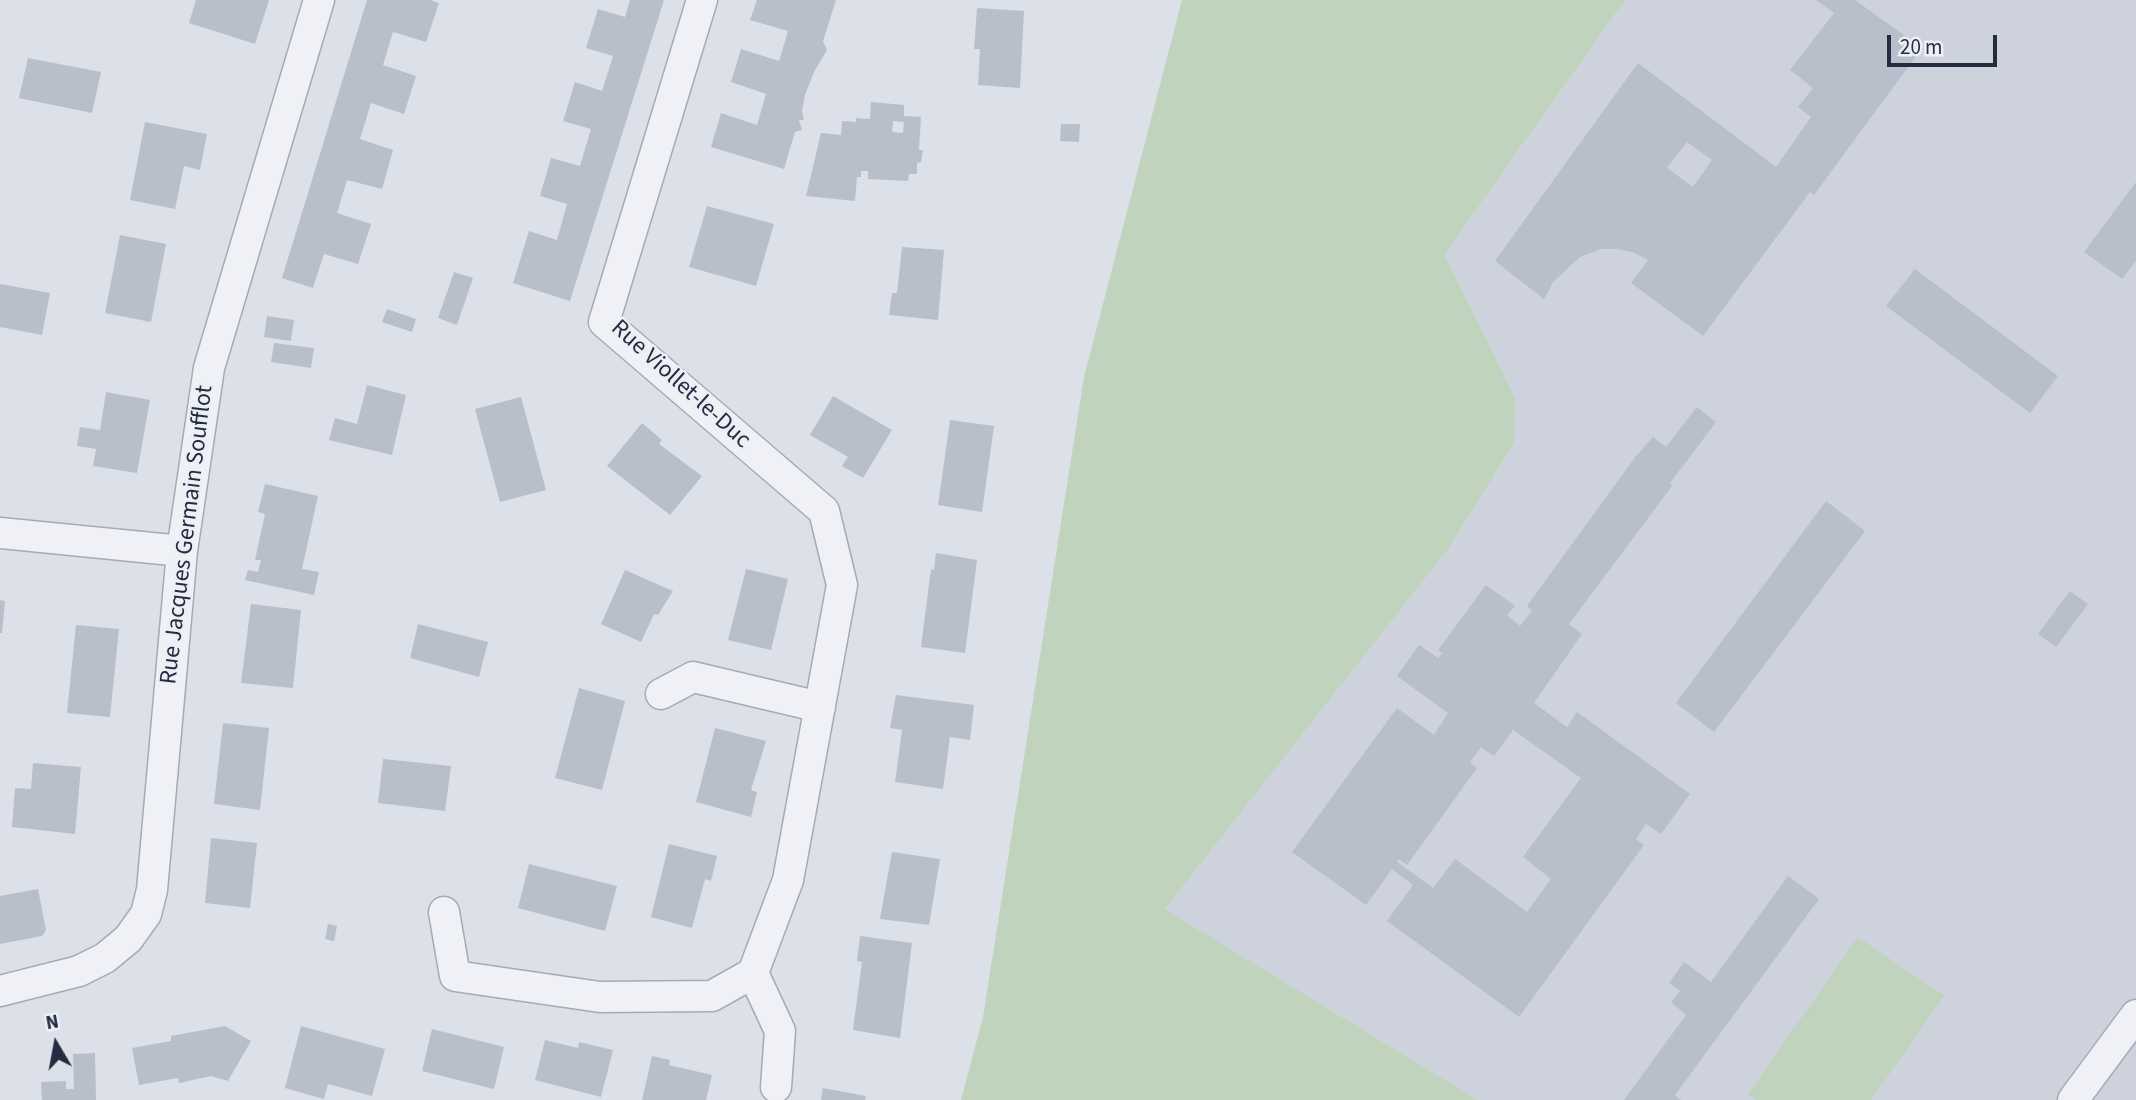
<!DOCTYPE html>
<html>
<head>
<meta charset="utf-8">
<style>
	body { margin:0 }
	#map { position:relative; width:2136px; height:1100px; overflow:hidden; background:#dce0e8; font-family:"Source Sans 3",sans-serif }
	canvas { display:block }
	.north { position:absolute; left:21px; top:1009px; width:70px; height:70px; -webkit-text-stroke:5px #eceff6; paint-order:stroke; rotate:350deg; font-size:19px; font-weight:700; line-height:28px; text-align:center; color:#242c40 }
	.north::after { content:''; display:block; margin:auto; width:24px; height:32px; background:#242c40; clip-path:polygon(50% 0,100% 100%,50% 72%,0 100%) }
	.scale { position:absolute; left:1887px; top:35px; width:110px; height:32px; box-sizing:border-box; border:4px solid #242c40; border-top:0; padding-left:9px; font-size:21px; line-height:24px; white-space:nowrap; color:#242c40; -webkit-text-stroke:5px #eceff6; paint-order:stroke }
</style>
</head>
<body>
<div id="map">
<canvas width="2136" height="1100"></canvas>
<div class="north">N</div>
<div class="scale">20 m</div>
</div>
<script>
const ctx = document.querySelector('canvas').getContext('2d');
ctx.lineJoin = 'round';
function fillPath(path, color) { ctx.fillStyle = color; ctx.fill(path, 'evenodd'); }
function stroke(path, color, width, dash) { ctx.strokeStyle = color; ctx.lineWidth = width; ctx.lineCap = dash ? 'butt' : 'round'; ctx.setLineDash(dash || []); ctx.stroke(path); }
function drawText(font, color, halo, rows, align = 'center') {
  ctx.font = font + ' "Source Sans 3",sans-serif'; ctx.lineWidth = 5; ctx.setLineDash([]); ctx.textBaseline = 'middle'; ctx.strokeStyle = halo; ctx.fillStyle = color; for (const [text, x, y, turn = 0] of rows) {
    ctx.save(); ctx.translate(x, y); ctx.rotate((+turn || 0) * Math.PI / 180); ctx.textAlign = isNaN(turn) ? turn : align; if (halo) ctx.strokeText(text, 0, 0); ctx.fillText(text, 0, 0); ctx.restore();
  }
}
fillPath(new Path2D(`
	M1625 0H2136V1100H1478L1165 909 1449 548 1514 443 1515 398 1443 256Z`), '#ced2dd');
fillPath(new Path2D(`
	M1182 0H1625L1444 255 1515 398 1514 443 1449 548 1165 909 1478 1100H961L983 1017 1084 377Z
	M1858 937 1944 996 1871 1100H1756L1748 1094Z`), '#c0d3bc');
fillPath(new Path2D(`
	M196 0H269L255 44 189 23Z
	M367 0H430L439 3 426 42 393 32 383 65 416 76 404 114 371 103 360 139 393 150 382 189 347 180 337 213 371 224 358 264 324 254 313 288 282 278Z
	M630 0H664L570 301 513 283 529 231 557 240 567 204 540 196 551 158 580 166 591 129 563 121 575 82 602 91 613 56 586 48 598 9 625 17Z
	M757 0H836L823 41 827 50 814 72 805 95 802 111 804 120H799L802 130 795 132 784 169 711 147 721 113 757 125 766 94 731 82 741 49 779 61 788 31 750 20Z
	M1816 0H1855L1922 48 1814 195 1810 192 1703 336 1631 283 1648 260 1632 252 1617 249H1601L1580 257 1553 282 1544 299 1495 261 1638 63 1776 167 1811 117 1798 107 1813 88 1790 70 1834 13ZM1687 142 1712 160 1693 187 1667 168Z
	M977 8 1024 11 1020 88 978 85 980 49H974Z
	M28 58 101 72 92 113 19 98Z
	M871 102 904 105V116L921 117 919 150H923L921 162 917 163V174H909L908 181 868 179V171H861V177H857L855 201 806 196 821 133 841 135 842 121 856 122V118L870 119ZM893 121 904 122 903 133 892 132Z
	M145 122 207 134 200 170 184 166 175 209 130 200Z
	M1061 124H1080L1079 142 1060 141Z
	M2136 182V261L2122 279 2084 252Z
	M707 206 774 224 756 286 689 267Z
	M120 235 166 244 151 322 105 313Z
	M902 247 944 250 938 320 889 315 892 293H897Z
	M1915 269 2058 376 2030 413 1886 306Z
	M454 272 473 278 457 325 438 318Z
	M0 284 50 293 42 335 0 327Z
	M387 309 416 319 412 332 382 322Z
	M267 316 294 320 291 341 264 337Z
	M274 343 314 348 311 368 271 362Z
	M367 385 406 395 392 455 329 440 335 418 357 424Z
	M106 392 150 400 137 473 93 466 96 449 77 446 80 427 100 430Z
	M833 396 892 430 863 478 842 466 848 457 810 435Z
	M521 397 546 490 500 502 475 409Z
	M1697 407 1716 422 1670 483 1672 486 1569 624 1582 634 1534 703 1567 727 1577 712 1690 794 1661 834 1646 824 1636 839 1644 845 1519 1017 1387 921 1413 885 1392 869 1366 905 1292 852 1397 708 1434 735 1448 713 1397 676 1419 645 1438 658 1442 653 1438 650 1486 585 1515 606 1507 615 1520 626 1532 611 1527 606 1636 456 1653 437 1666 447ZM1513 730 1581 778 1523 857 1551 879 1527 912 1455 859 1433 888 1397 862 1399 859 1407 865 1477 768 1470 762 1481 747 1494 756Z
	M950 420 994 426 982 512 938 505Z
	M642 423 662 440 659 444 702 476 670 515 607 466Z
	M265 484 318 496 302 569 319 572 314 595 245 580 248 570 258 572 261 560H255L265 514 258 512Z
	M1826 501 1865 531 1714 732 1676 703Z
	M936 553 977 560 965 653 921 647 931 569 934 570Z
	M746 569 788 579 771 650 728 640Z
	M625 570 673 591 658 615 654 614 641 642 601 624Z
	M2070 591 2088 604 2056 647 2038 634Z
	M0 600 5 601 2 633H0Z
	M251 604 301 610 293 688 241 683Z
	M418 624 488 642 479 677 410 658Z
	M76 625 119 629 110 717 67 713Z
	M579 688 625 701 602 790 555 778Z
	M896 695 974 705 970 740 950 737 943 789 895 782 902 730 890 728Z
	M223 723 269 728 260 810 214 804Z
	M715 728 766 741 751 790 757 792 751 817 696 802Z
	M383 759 451 766 445 811 378 803Z
	M33 763 81 767 75 834 12 827 15 788 31 789Z
	M211 838 257 843 250 908 205 903Z
	M669 844 717 856 711 881 705 879 692 928 651 917Z
	M892 852 940 859 929 925 880 919Z
	M529 864 617 886 605 931 518 908Z
	M1788 876 1819 899 1675 1095 1681 1100H1624L1686 1015 1671 1002 1680 991 1669 983 1684 962 1711 982Z
	M38 889 46 930 42 936 0 944V896Z
	M328 924 337 926 334 941 325 939Z
	M860 936 912 943 900 1038 853 1030 862 962 857 961Z
	M225 1026 251 1041 228 1081 211 1076 179 1083 178 1078 139 1085 132 1048 171 1041V1036Z
	M301 1026 385 1049 372 1096 328 1084 324 1099 285 1088Z
	M432 1029 504 1047 494 1089 422 1071Z
	M545 1040 578 1048 579 1042 613 1050 601 1097 535 1080Z
	M95 1053 96 1100H42L41 1082 66 1081V1089H74L73 1054Z
	M652 1056 670 1060 669 1065 712 1075 706 1100H642Z
	M823 1088 866 1096 865 1100H821Z`), '#b9becb');
const minor = new Path2D(`
	M0 533 182 551
	M661 694 693 677 820 707
	M444 912 455 976 600 997 712 996 753 973 788 880 842 585 824 511 604 322 702 0
	M753 973 780 1031 776 1087
	M0 991 79 971 105 958 128 939 146 914 152 890 182 551 209 368 319 0
	M2073 1100 2136 1015`);
stroke(minor, '#a5aab6', 33);
stroke(minor, '#eff1f6', 30);
drawText('24px', '#242c40', '#eceff6', [
	["Rue Viollet-le-Duc",680,385,42],
	["Rue Jacques Germain Soufflot",188,535,-83]
]);
</script>
</body>
</html>
